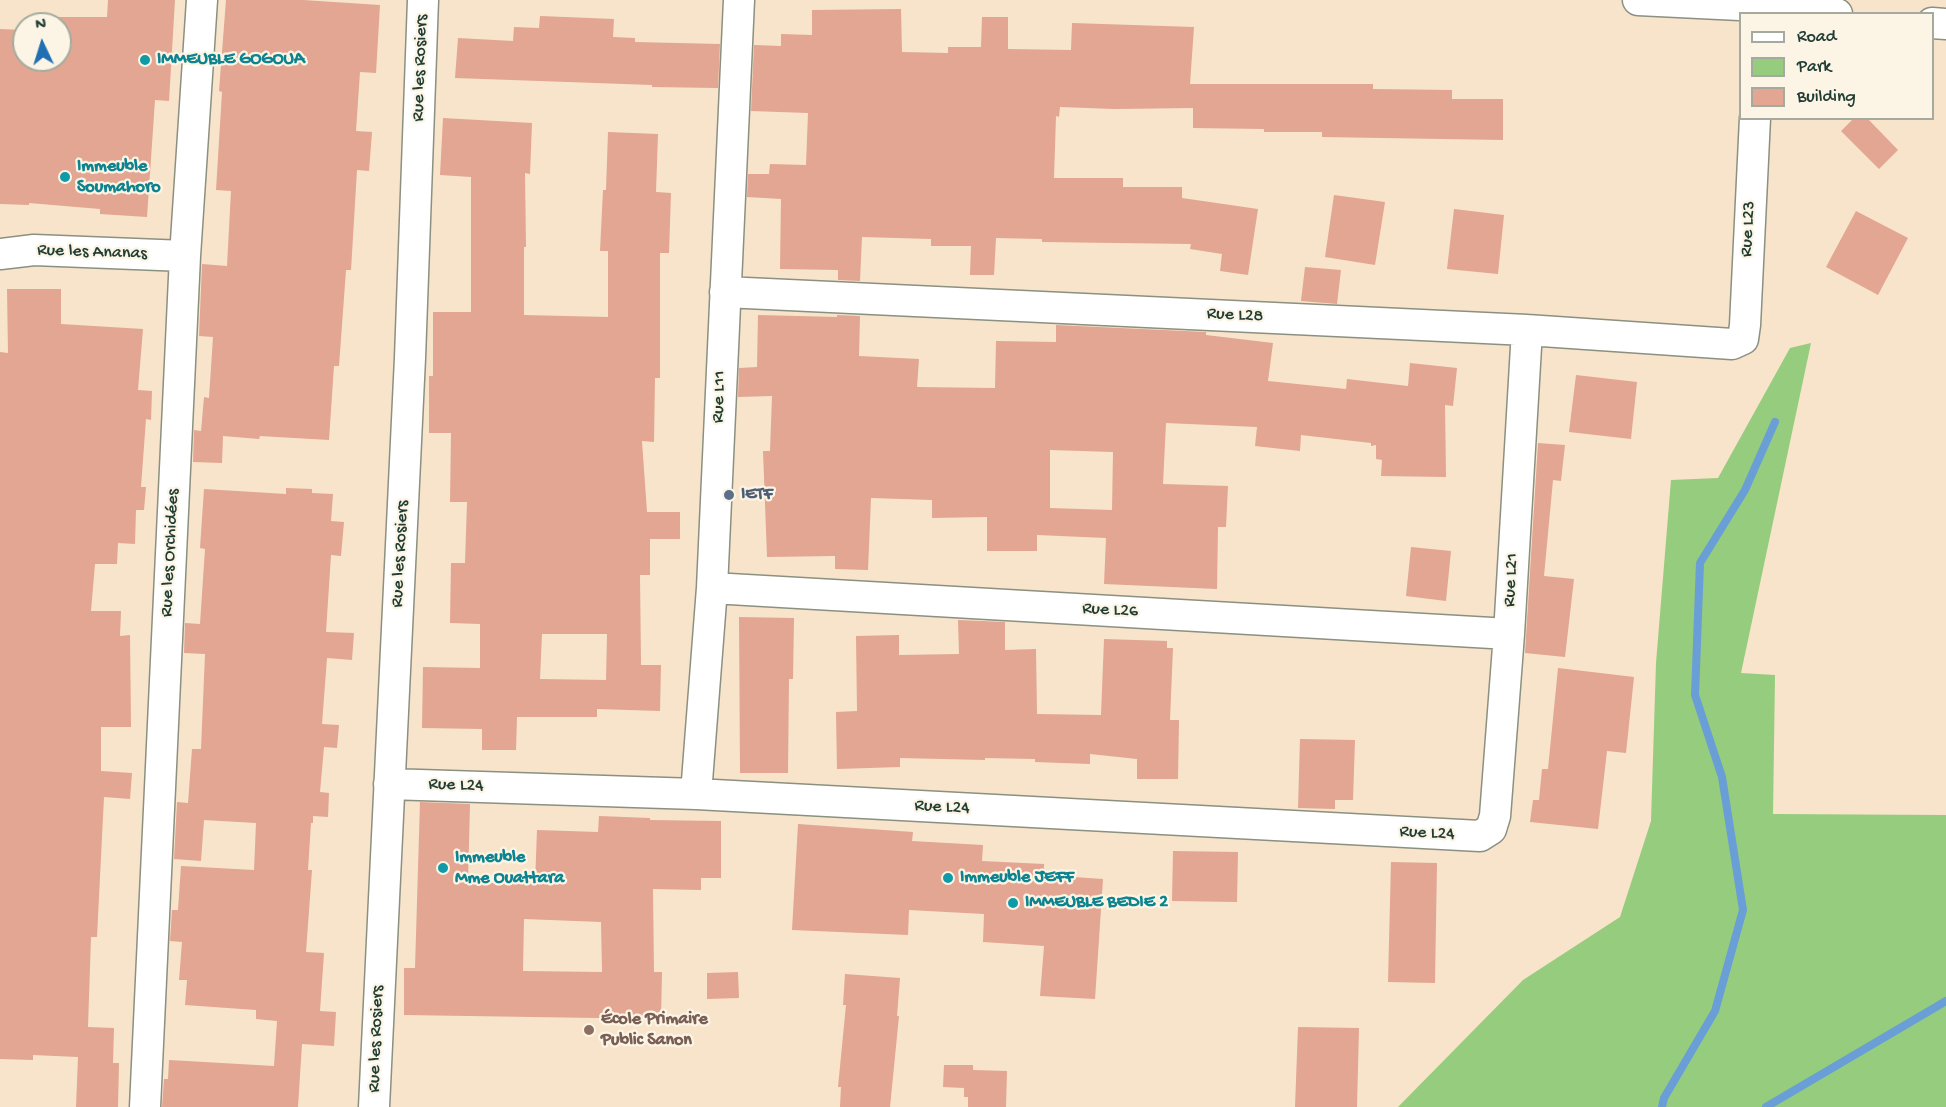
<!DOCTYPE html>
<html>
<head>
<meta charset="utf-8">
<style>
	body { margin:0 }
	#map { position:relative; width:1946px; height:1107px; overflow:hidden; background:#f7e4cb; font-family:"Gochi Hand",sans-serif }
	canvas { display:block }
	.legend { position:absolute; left:1739px; top:12px; width:195px; height:108px; box-sizing:border-box; background:#fcf5e5; border:2px solid #a4ab9e; margin:0; padding:8px 10px; list-style:none; font-size:18px; color:#1f3d34 }
	.legend li { display:flex; align-items:center; gap:12px; height:30px }
	.legend b { width:30px; border:2px solid #a4ab9e }
	.north { position:absolute; left:12px; top:12px; width:60px; height:60px; box-sizing:border-box; background:#fcf5e5; border:2px solid #a4ab9e; border-radius:50%; rotate:356deg; font-size:16px; font-weight:700; line-height:24px; text-align:center; color:#1f3d34 }
	.north::after { content:''; display:block; margin:auto; width:21px; height:27px; background:#1f6fb2; clip-path:polygon(50% 0,100% 100%,50% 72%,0 100%) }
</style>
</head>
<body>
<div id="map">
<canvas width="1946" height="1107"></canvas>
<ul class="legend">
<li><b style="height:8px;background:#fff"></b>Road</li>
<li><b style="height:16px;background:#96cc7d"></b>Park</li>
<li><b style="height:16px;background:#e2a692"></b>Building</li>
</ul>
<div class="north">N</div>
</div>
<script>
const ctx = document.querySelector('canvas').getContext('2d');
ctx.lineJoin = 'round';
function fillPath(path, color) { ctx.fillStyle = color; ctx.fill(path, 'evenodd'); }
function stroke(path, color, width, dash) { ctx.strokeStyle = color; ctx.lineWidth = width; ctx.lineCap = dash ? 'butt' : 'round'; ctx.setLineDash(dash || []); ctx.stroke(path); }
function drawText(font, color, halo, rows, align = 'center') {
  ctx.font = font + ' "Gochi Hand",sans-serif'; ctx.lineWidth = 4.5; ctx.setLineDash([]); ctx.textBaseline = 'middle'; ctx.strokeStyle = halo; ctx.fillStyle = color; for (const [text, x, y, turn = 0] of rows) {
    ctx.save(); ctx.translate(x, y); ctx.rotate((+turn || 0) * Math.PI / 180); ctx.textAlign = isNaN(turn) ? turn : align; if (halo) ctx.strokeText(text, 0, 0); ctx.fillText(text, 0, 0); ctx.restore();
  }
}
fillPath(new Path2D(`
	M1811 343 1741 673 1775 675 1773 814 1946 815V1107H1398L1523 980 1620 917 1651 821 1656 663 1671 480 1718 478 1790 348Z`), '#96cc7d');
stroke(new Path2D(`
	M1662 1107 1664 1098 1715 1011 1743 910 1722 777 1695 695 1700 563 1745 490 1775 422
	M1766 1107 1946 1001`), '#699ed6', 8);
fillPath(new Path2D(`
	M108 0H175L169 101 155 100 147 217 100 214V209L29 203V205L0 204V29L24 30V60H60V24H47V17H107Z
	M226 0H303L380 5 376 73 360 72 356 131 372 132 369 171 357 170 351 270H346L339 366H334L329 440 260 436 259 439 223 436 222 463 193 462 194 430 201 431 204 397 209 398 213 337 199 336 202 264 227 266 231 191 216 190 222 92 219 91Z
	M901 9 902 52 948 53V47H981L982 17H1008V49L1071 50 1072 23 1194 27 1190 84H1373V89L1452 90V99H1503V140L1322 137V132H1264V129L1193 128V108L1114 109 1060 107 1059 117 1056 116 1054 178H1123V187H1182V198L1258 209 1248 275 1220 271 1222 254 1190 249 1191 244 1042 242V239L996 238 994 275H970L971 246H931V239L862 237 860 281 838 280V270L780 269 781 199 747 197 748 174H769L770 164 806 165 808 113 751 111 754 45 781 46V34L812 35V10Z
	M540 16 614 19 613 37 635 38V42L720 44 718 88 652 87V85L455 78 458 38 513 41 514 27 539 28Z
	M443 118 532 123 530 174 525 173 526 247H524V315L608 317V251H600L603 190H606L608 132 658 134 656 192 671 193 669 253H660V378H655L654 442 642 441 647 512H680V539H650V575H640L641 665H661L660 711 597 709V717H517L516 750H482V729L422 728 423 667 480 668V624L450 623 451 563H465L467 502H450L451 433H429V376H433V312H471V177L440 175ZM542 634H607L606 680 540 679Z
	M1854 118H1867L1898 150 1879 169 1841 131Z
	M1334 195 1385 202 1375 265 1325 257Z
	M1454 209 1504 215 1498 274 1447 269Z
	M1856 211 1908 238 1878 295 1826 267Z
	M1305 267 1341 270 1337 304 1301 301Z
	M7 289H61V324L143 329 138 390 152 391 151 420 146 419 141 487H146L144 510H136L135 544 118 543 117 564H95L91 611H121L120 636 130 635 131 727H101V771L132 773 130 799 104 797 97 937H91L88 1027 114 1028 113 1063H119L118 1107H76L78 1057 33 1055V1060L0 1059V352L8 353Z
	M758 315 837 317V315L860 316 859 356 919 359 917 387 995 388 996 341 1056 342V325L1206 332V335L1273 343 1268 381 1346 389 1347 379 1408 386 1410 363 1457 368 1453 406 1445 405 1446 477 1381 476 1382 460 1376 459V445L1371 446V443L1301 435 1300 451 1255 446 1257 427 1166 423 1163 484 1228 486 1226 527H1218L1217 589 1104 584 1106 538 1037 535V551H987V517L932 518V500L871 498 868 570 835 569V556L767 557 763 451H770L772 396 738 397 739 368 757 367ZM1050 450 1113 452 1112 510 1050 508Z
	M1576 375 1637 382 1631 439 1569 432Z
	M1538 443 1565 445 1561 481 1553 480 1544 576 1574 579 1565 657 1525 653Z
	M286 488 312 489V493L333 494 331 521 344 522 341 556 331 555 326 632 354 633 352 660 327 658 322 724 339 725 337 748 324 747 320 792 329 793 328 817 313 816V823H311L308 870H312L306 952 324 953 320 1011 336 1012 334 1046 302 1044 298 1107H162L164 1079H168L169 1060 274 1066 277 1021 256 1019V1010L185 1005 187 980H179L182 942 170 941 172 910H178L181 866 254 870 256 823 204 820 201 861 174 859 177 802 188 803 192 749H201L205 654 184 653 185 623 200 624 205 549 200 548 204 489 286 494Z
	M1411 547 1451 551 1446 601 1406 596Z
	M739 617 794 618 793 679H789L788 773H740Z
	M958 620 1005 622V650L1036 649 1037 714 1101 715 1104 639 1167 641V648H1173L1170 720H1179L1178 779H1137V759L1090 754V764L1035 762V759L985 758V760L900 758V767L837 769 836 712 857 711 856 636 899 635V655L959 654Z
	M1558 668 1634 677 1626 753 1607 751 1598 829 1530 822 1533 800H1539L1542 769H1548Z
	M1300 739 1355 740 1353 800H1335V809L1298 808Z
	M420 802 470 804 468 882 535 884 537 830 598 832 599 816 650 818V820L721 821V878H701V890L653 889 654 972H662L661 1019 404 1015V968H415ZM524 919 601 922 602 972 523 971Z
	M798 824 913 832 912 841 983 845 982 861 1044 864V875L1103 879 1095 999 1040 996 1044 946 983 942 984 914 909 910 908 935 792 930Z
	M1173 851 1238 852 1237 902 1172 901Z
	M1391 862 1437 863 1435 983 1388 982Z
	M738 972 739 998 707 999V973Z
	M845 974 900 978 897 1016H899L890 1107H840L841 1087H838L846 1005H843Z
	M1298 1027 1359 1028 1357 1107H1295Z
	M944 1065H973V1070L1007 1071 1006 1107H968V1097H964V1088L943 1087Z`), '#e2a692');
const street = new Path2D(`
	M1638 0 1760 6 1837 14
	M1932 23 1946 24
	M0 254 34 250 185 256
	M725 292 1527 330 1732 344 1743 339 1745 325 1755 118
	M712 588 1509 634
	M389 784 696 794 1480 836 1491 829 1495 816 1509 634 1527 330
	M696 794 712 588 739 0
	M145 1107 185 256 202 0
	M374 1107 410 358 423 0`);
stroke(street, '#8b9080', 33);
stroke(street, '#fff', 30);
for (const [x, y, r, color] of [
	[145,60,6,"#0f9aa8"],
	[65,177,6,"#0f9aa8"],
	[729,495,6,"#5c6f8a"],
	[443,868,6,"#0f9aa8"],
	[948,878,6,"#0f9aa8"],
	[1013,903,6,"#0f9aa8"],
	[589,1030,6,"#8d6e63"]
]) { const dot = new Path2D(); dot.arc(x, y, r, 0, 2 * Math.PI); ctx.fillStyle = color; ctx.fill(dot); stroke(dot, '#fcf5e5', 2); }
drawText('bold 18px', '#0d838f', '#fcf5e5', [
	["IMMEUBLE GOGOUA",157,60],
	["Immeuble",77,167],
	["Soumahoro",77,188],
	["Immeuble",455,858],
	["Mme Ouattara",455,879],
	["Immeuble JEFF",960,878],
	["IMMEUBLE BEDIE 2",1025,903]
], 'left');
drawText('18px', '#1f3d34', '#fcf5e5', [
	["Rue les Rosiers",421,68,-88],
	["Rue L23",1749,229,-87],
	["Rue les Ananas",92,253,2],
	["Rue L28",1235,316,3],
	["Rue L11",720,397,-88],
	["Rue les Orchidées",171,553,-87],
	["Rue les Rosiers",401,554,-87],
	["Rue L21",1512,580,-87],
	["Rue L26",1110,611,3],
	["Rue L24",456,786,2],
	["Rue L24",942,808,3],
	["Rue L24",1427,834,3],
	["Rue les Rosiers",377,1039,-88]
]);
drawText('bold 18px', '#4e5e75', '#fcf5e5', [
	["IETF",741,495]
], 'left');
drawText('bold 18px', '#785e54', '#fcf5e5', [
	["École Primaire",601,1020],
	["Public Sanon",601,1041]
], 'left');
</script>
</body>
</html>
